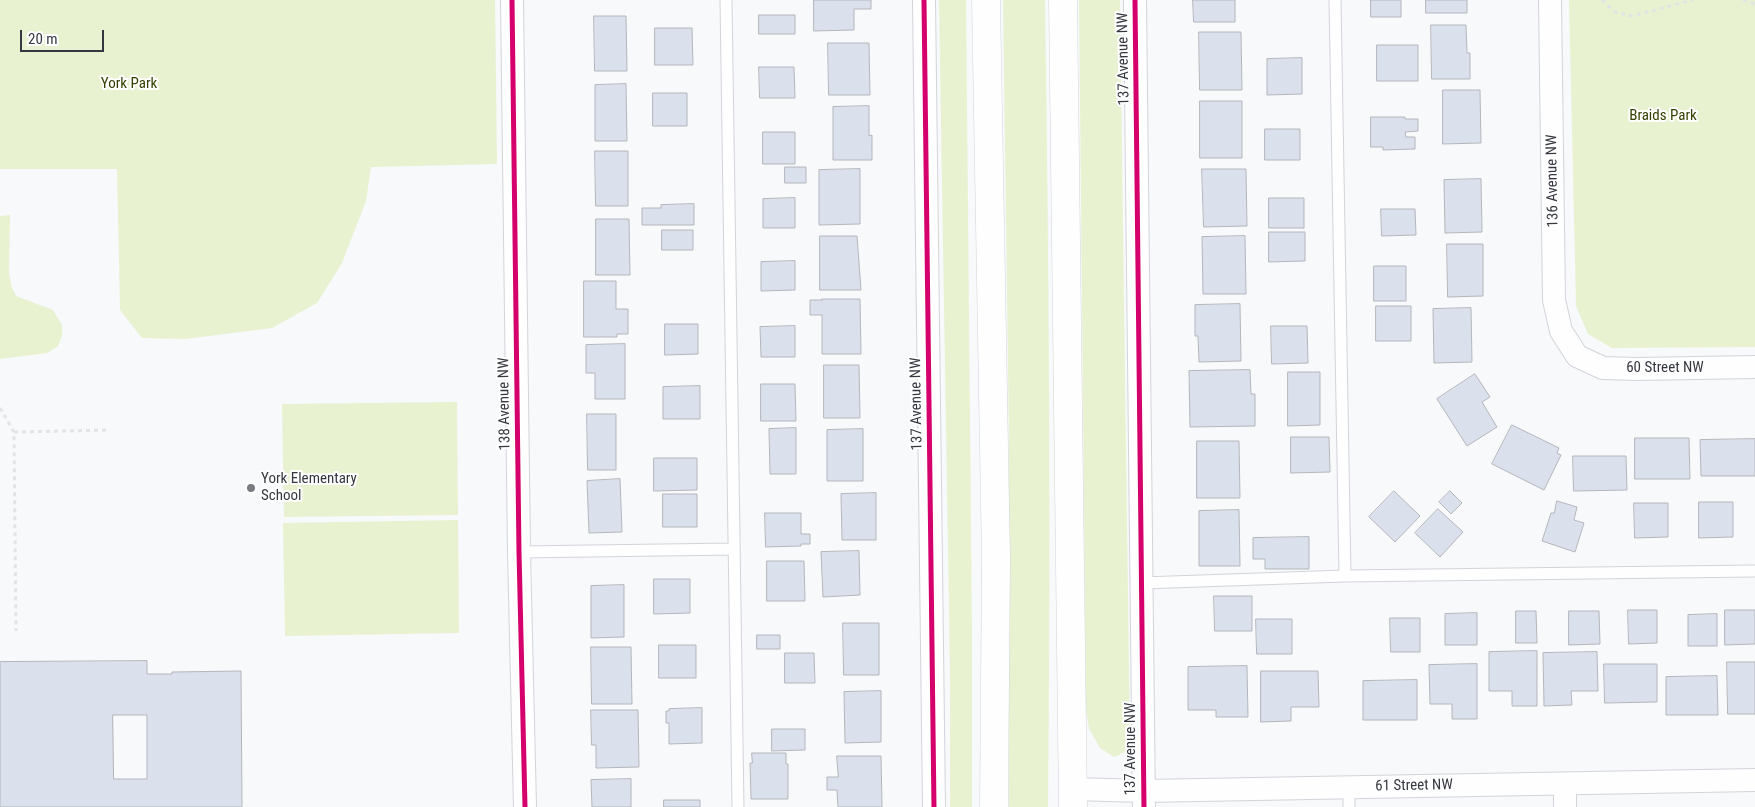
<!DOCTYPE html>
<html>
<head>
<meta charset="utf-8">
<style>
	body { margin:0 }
	#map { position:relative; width:1755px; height:807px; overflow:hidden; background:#f7f9fb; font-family:"Roboto Condensed",sans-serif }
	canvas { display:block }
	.scale { position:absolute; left:20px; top:30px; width:84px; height:22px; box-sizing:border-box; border:2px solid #35383f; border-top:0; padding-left:6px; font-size:15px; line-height:18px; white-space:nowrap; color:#35383f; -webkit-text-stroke:4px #fff; paint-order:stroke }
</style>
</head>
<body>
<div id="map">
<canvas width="1755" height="807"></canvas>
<div class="scale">20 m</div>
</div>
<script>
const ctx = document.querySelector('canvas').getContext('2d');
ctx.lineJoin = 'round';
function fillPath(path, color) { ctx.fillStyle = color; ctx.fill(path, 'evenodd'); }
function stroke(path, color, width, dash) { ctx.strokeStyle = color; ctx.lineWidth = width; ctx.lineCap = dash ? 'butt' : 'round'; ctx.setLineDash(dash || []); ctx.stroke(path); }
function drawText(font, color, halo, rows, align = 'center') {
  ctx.font = font + ' "Roboto Condensed",sans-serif'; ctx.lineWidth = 4; ctx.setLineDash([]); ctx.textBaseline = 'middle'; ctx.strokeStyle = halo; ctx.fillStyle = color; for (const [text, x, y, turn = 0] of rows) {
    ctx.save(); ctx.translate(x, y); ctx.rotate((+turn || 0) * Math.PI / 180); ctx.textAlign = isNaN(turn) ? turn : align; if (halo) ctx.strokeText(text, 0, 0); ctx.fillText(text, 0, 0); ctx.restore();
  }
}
fillPath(new Path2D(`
	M0 0H495L497 164 371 167 366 201 342 263 317 303 272 328 186 339 142 338 120 310 117 169H0Z
	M939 0H966L972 631V807H950V671Z
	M1003 0H1045C1049 269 1051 538 1048 807H1009V440Z
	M1079 0H1120L1130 744 1125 752 1114 757 1100 748 1089 729 1086 709Z
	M1569 0H1755V347L1612 348 1588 334 1576 306Z
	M10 215 9 273 12 288 16 296 53 310 62 325V336L58 346 47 353 0 359V216Z
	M457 402 458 515 284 517 282 404Z
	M458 520 459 633 285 636 283 523Z`), '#e8f2d1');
const building = new Path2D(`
	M814 0H871V9H854V30L814 31Z
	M1193 0H1235V22H1194Z
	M1371 0H1401V17H1371Z
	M1426 0H1467V13H1426Z
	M759 15H795V34H759Z
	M594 16H626L627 71H595Z
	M1431 25H1466L1467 53H1470V79H1432Z
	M655 28H692L693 65H655Z
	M1199 32H1241L1242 90H1200Z
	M828 43H869L870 95H829Z
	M1377 45H1418V81H1377Z
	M1302 58V94L1267 95V59Z
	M759 67H794L795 98H760Z
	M626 84 627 141H595V85Z
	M1443 90H1480L1481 143 1443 144Z
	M653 93H687V126H653Z
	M1200 101H1242V158H1200Z
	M869 106V136L872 135V160H833V107Z
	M1371 117H1405V119H1418V131L1405 132 1406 137H1415V149L1383 150V147H1371Z
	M1265 129H1300V160H1265Z
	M763 132H795V164H763Z
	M595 151H628V206H596Z
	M785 167H806V183H785Z
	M860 169V224L819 225V170Z
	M1202 169H1246L1247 226 1204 227Z
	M1481 179 1482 232 1445 233 1444 180Z
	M795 198V228H763V199Z
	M1269 198H1304V228H1269Z
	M694 204V225H642V208H661V205Z
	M1381 209H1415L1416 235 1382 236Z
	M596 219H629L630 275H596Z
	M662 230H693V250H662Z
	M1269 232H1305V261L1269 262Z
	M820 236H857L861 290H820Z
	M1245 236 1246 294H1203L1202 237Z
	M1447 244H1483V296L1448 297Z
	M795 261V290L761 291V262Z
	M1374 266H1406V301H1374Z
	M584 281H616V309H628V334H617V337H584Z
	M822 299H860L861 354H822V315H810V300H822Z
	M1240 304 1241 361 1199 362 1198 336H1195V305Z
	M1376 306H1411V341H1376Z
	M1471 308 1472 362 1434 363 1433 309Z
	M665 324H698V354L665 355Z
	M795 326V357H761L760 327Z
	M1271 326H1307L1308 363 1272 364Z
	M625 344V399H595V373H586V345Z
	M824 365H859L860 418H824Z
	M1250 370 1251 394H1255V426L1190 427 1189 371Z
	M1288 372H1320V425L1288 426Z
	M1475 374 1490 397 1482 402 1497 427 1467 446 1437 399Z
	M761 384H795L796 421H761Z
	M700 386V419H663V387Z
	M587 414H616V470H588Z
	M1512 425 1559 448 1557 453 1561 455 1544 490 1492 464Z
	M796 428V474H770L769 429Z
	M863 429V481H827V430Z
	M1291 437H1329L1330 472 1291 473Z
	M1635 438H1689L1690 479H1635Z
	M1755 439V476H1701L1700 440Z
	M1197 441H1239L1240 498H1197Z
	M1573 456H1626L1627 490 1574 491Z
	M654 458H697V490L654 491Z
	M620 479 622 532 589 533 587 481Z
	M1394 491 1420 516 1395 542 1369 517Z
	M1450 491 1462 503 1451 514 1439 502Z
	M876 493V540H842L841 494Z
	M663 494H697V527H663Z
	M1557 501 1577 507 1574 520 1584 523 1575 552 1542 541 1551 513H1554Z
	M1699 502H1733V537L1699 538Z
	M1634 503H1668V537L1635 538Z
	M1438 509 1463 532 1440 557 1415 533Z
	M1239 510 1240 566H1199V511Z
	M765 513H801V534H810V544H801V546L766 547Z
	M1309 537V569H1265V559H1253V538Z
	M859 551 860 595 823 597 821 552Z
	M767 561H804L805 601H767Z
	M654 579H690V613L654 614Z
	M624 585V637L591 638V586Z
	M1214 596H1252V631H1215Z
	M1628 610H1657V643L1629 644Z
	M1725 610H1755V644L1725 645Z
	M1516 611H1536L1537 643H1516Z
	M1569 611H1599L1600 644 1569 645Z
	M1477 613V645H1445V614Z
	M1717 614V646H1688V615Z
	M1390 618H1420V652H1391Z
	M1256 619H1292V654H1257Z
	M843 623H879V675H844Z
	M757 635H780V649H757Z
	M659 645H696V678H659Z
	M591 647H631L632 704H592Z
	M1537 651V706H1512V691H1489V652Z
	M1597 652 1598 691H1571L1572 705 1544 706 1543 653Z
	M785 653H814L815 683H785Z
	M147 661V674H172V672L241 671 242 807H0V662ZM113 715H147V779H114Z
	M1727 662H1755V714H1728Z
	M1477 664V719H1452V704H1430L1429 665Z
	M1604 664H1657V702L1605 703Z
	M1247 666 1248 717H1216V710H1188V667Z
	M1261 671H1318L1319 707H1291V721L1261 722Z
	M1717 676 1718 715H1666V677Z
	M1417 680V720H1363V681Z
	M881 691V742L845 743 844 692Z
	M702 708V743L669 744V723H666V711H669V709Z
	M591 710H638L639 767 596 768V745H592Z
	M772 729H805V750L772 751Z
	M752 753H786V764H788V799H751L750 763H752Z
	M837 756H881L882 807H838L837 790H827V777H838Z
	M631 779V807H592L591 780Z
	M664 800H700V807H664Z`);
fillPath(building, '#dae0ec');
stroke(building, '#b4b6bb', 1);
const lane = new Path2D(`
	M726 0 738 807
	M1335 0 1345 576
	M519 552 733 549
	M1142 583 1345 576 1755 571
	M1349 807V788`);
const street = new Path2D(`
	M512 0 519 552 525 807
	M924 0 934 807
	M1135 0 1144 807
	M1550 0 1554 300 1561 331 1577 356 1603 368 1637 369 1755 367
	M1073 789 1144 791 1755 780
	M1565 807V784`);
const secondary = new Path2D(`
	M986 0 996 559 994 807
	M1063 0 1073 807`);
stroke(lane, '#d2d4da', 13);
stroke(street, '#d2d4da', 24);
stroke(secondary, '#d2d4da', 29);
stroke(new Path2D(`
	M1602 0 1615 12 1632 16 1693 0
	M1743 0 1755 4
	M0 408 14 432 16 631
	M14 432 109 430`), '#e3e4e5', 3, [4, 4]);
stroke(lane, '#fefefe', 11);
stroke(street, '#fefefe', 22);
stroke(secondary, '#fefefe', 28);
stroke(new Path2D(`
	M512 0 519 552 525 807
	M924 0 934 807
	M1135 0 1144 807`), '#d6006c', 5);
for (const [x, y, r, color] of [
	[251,488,5,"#797c81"]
]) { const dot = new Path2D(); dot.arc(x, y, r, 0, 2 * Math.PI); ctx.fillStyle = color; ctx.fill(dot); stroke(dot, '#fff', 2); }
drawText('15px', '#35383f', '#fff', [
	["137 Avenue NW",1124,59,-91],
	["136 Avenue NW",1553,181,-91],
	["60 Street NW",1665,368],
	["138 Avenue NW",505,404,-91],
	["137 Avenue NW",917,404,-91],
	["137 Avenue NW",1131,749,-90],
	["61 Street NW",1414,786,-1]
]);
drawText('15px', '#344000', '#fff', [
	["York Park",129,84],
	["Braids Park",1663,116]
]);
drawText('15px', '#35383f', '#fff', [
	["York Elementary",261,479],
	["School",261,496]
], 'left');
</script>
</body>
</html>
